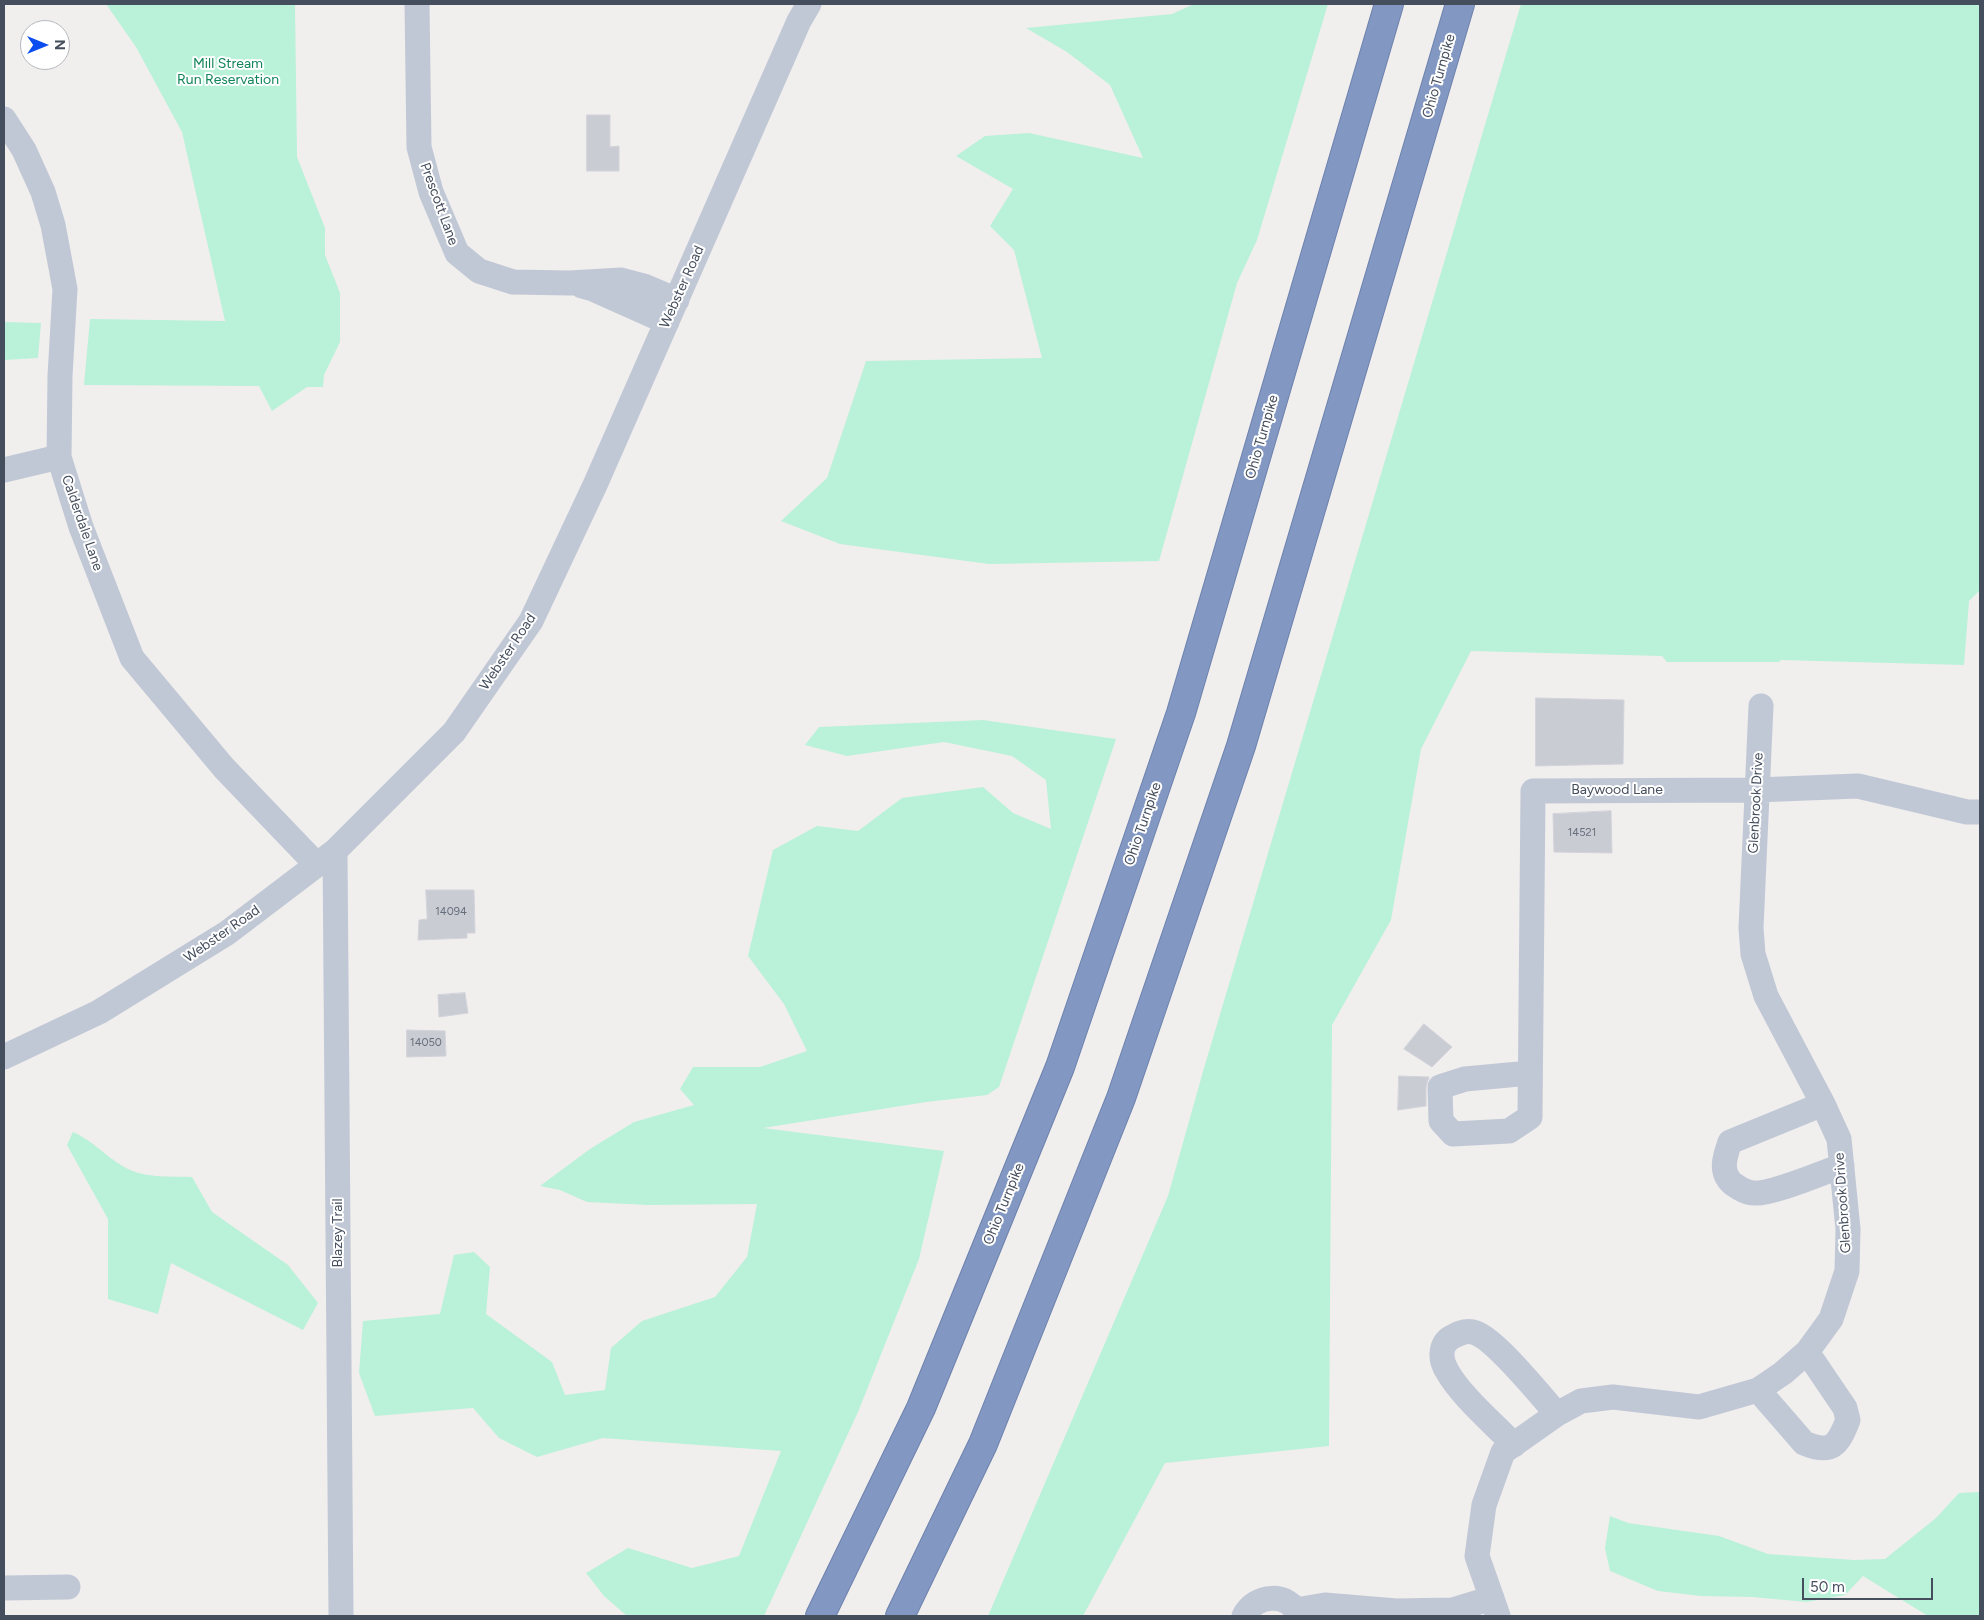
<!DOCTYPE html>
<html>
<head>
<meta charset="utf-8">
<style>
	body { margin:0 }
	#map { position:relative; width:1984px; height:1620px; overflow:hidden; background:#f1eeee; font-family:Figtree,sans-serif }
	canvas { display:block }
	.frame { position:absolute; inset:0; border:5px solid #454e5d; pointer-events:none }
	.north { position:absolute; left:20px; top:20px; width:50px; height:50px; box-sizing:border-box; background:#fff; border:1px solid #b5b8be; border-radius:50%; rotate:90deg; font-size:14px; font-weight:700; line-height:20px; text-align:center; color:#454e5d }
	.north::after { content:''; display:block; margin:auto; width:18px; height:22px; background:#0b4dee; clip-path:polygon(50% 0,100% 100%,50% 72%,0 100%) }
	.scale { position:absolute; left:1802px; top:1578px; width:131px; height:22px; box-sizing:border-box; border:2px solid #454e5d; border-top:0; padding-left:6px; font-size:15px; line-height:18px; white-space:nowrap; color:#454e5d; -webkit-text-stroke:4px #fff; paint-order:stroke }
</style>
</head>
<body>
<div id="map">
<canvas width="1984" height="1620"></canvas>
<div class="frame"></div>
<div class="north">N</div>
<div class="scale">50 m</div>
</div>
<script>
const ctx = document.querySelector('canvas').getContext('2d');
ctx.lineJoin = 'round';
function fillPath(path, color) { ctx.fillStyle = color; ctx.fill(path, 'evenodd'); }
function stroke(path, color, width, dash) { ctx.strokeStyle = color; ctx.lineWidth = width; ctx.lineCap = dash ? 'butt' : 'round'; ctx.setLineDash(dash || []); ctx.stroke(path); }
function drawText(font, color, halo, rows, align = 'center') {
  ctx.font = font + ' Figtree,sans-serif'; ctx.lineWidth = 4; ctx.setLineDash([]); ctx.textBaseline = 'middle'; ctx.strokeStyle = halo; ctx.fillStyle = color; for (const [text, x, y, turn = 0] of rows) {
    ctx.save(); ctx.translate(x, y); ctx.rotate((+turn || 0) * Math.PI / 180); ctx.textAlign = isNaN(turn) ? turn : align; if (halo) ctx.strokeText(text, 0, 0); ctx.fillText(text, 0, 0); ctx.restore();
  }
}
fillPath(new Path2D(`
	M106 4H295L297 157 325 228V255L340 293V342L324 375 323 387H307L272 411 259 386 84 385 90 319 225 321 182 132 136 47Z
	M1194 4H1328L1257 240 1237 283 1159 561 989 564 840 544 781 521 827 478 866 361 1042 358 1014 250 990 226 1013 189 956 156 985 136 1029 133 1143 158 1110 85 1067 52 1026 28 1172 14Z
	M1521 4H1980V590L1969 601 1964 665 1781 660 1779 662H1667L1662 656 1471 651 1421 749 1391 920 1332 1025 1329 1446 1165 1463 1083 1616H988L1168 1196 1204 1068Z
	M4 322 41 323 38 358 4 360Z
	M983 720 1116 739 999 1087 987 1095 926 1102 763 1128 944 1151 919 1259 858 1412 764 1616H627L604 1596 586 1573 628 1548 692 1568 739 1556 781 1451 603 1438 537 1457 499 1438 473 1408 375 1416 359 1373 363 1321 440 1314 454 1255 474 1252 490 1267 486 1314 552 1362 565 1395 605 1390 611 1348 642 1321 715 1297 747 1257 757 1204 648 1205 587 1202 560 1190 540 1186 590 1149 634 1122 694 1105 680 1089 693 1067H760L807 1051 784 1004 748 956 773 850 817 826 858 831 902 798 983 787 1013 813 1051 829 1046 780 1012 756 944 742 847 756 805 745 819 727Z
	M73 1132C92 1140 104 1155 121 1165 142 1179 168 1176 192 1177L212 1212 288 1265 318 1303 303 1330 171 1263 158 1314 108 1299V1219L67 1145Z
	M1980 1492V1616H1928L1863 1576 1845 1595 1807 1602 1752 1597 1701 1596 1658 1591 1610 1571 1605 1548 1610 1516 1628 1523 1719 1536 1768 1554 1854 1560 1885 1559 1936 1518 1959 1493Z`), '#b9f2d8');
const building = new Path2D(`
	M587 115H610V147L619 146V171H587Z
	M1536 698 1624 700 1623 764 1536 766Z
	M1611 811 1612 853 1554 852 1553 814Z
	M426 890H474L475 933H467V938L418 940 419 920 427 919Z
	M465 993 468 1013 439 1017 438 995Z
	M1424 1024 1452 1047 1432 1067 1404 1049Z
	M407 1030 445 1031 446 1056 407 1057Z
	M1399 1076 1429 1077 1426 1087V1106L1398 1110Z`);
fillPath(building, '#caccd4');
stroke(building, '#d2d3da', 1);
const highway = new Path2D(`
	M820 1616 921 1408 1060 1067 1181 713 1389 4
	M900 1616 983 1444 1121 1098 1241 746 1460 4`);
stroke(highway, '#6d82ad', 30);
stroke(new Path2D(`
	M417 4 419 147 431 192 457 253 479 271 513 282 570 283 621 280 644 286 677 300
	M4 119 24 150 43 192 53 225 65 289 60 376 59 457 81 527 132 658 224 768 316 864
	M582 286 593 289 667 322
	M4 470 59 457
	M335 851 341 1616
	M4 1057 99 1012 227 933 335 851 454 732 531 621 595 485 799 21 809 4
	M1530 1073 1465 1079 1440 1087 1441 1121 1453 1134 1509 1131 1530 1117 1533 791 1756 790 1858 786 1967 812H1980
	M1823 1104 1730 1142C1725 1156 1719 1172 1733 1184 1739 1188 1746 1193 1754 1193 1771 1195 1823 1172 1842 1166
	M1758 1390 1804 1443C1832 1455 1838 1445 1848 1420L1845 1408 1807 1352
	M1514 1445C1493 1423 1461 1396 1447 1371 1439 1358 1440 1342 1454 1336 1462 1332 1468 1330 1476 1333 1497 1341 1540 1395 1557 1414
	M4 1588 68 1587
	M1296 1610 1325 1605 1396 1611 1453 1610 1492 1598
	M1244 1616C1255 1594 1289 1591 1299 1616
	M1498 1616 1477 1556 1484 1505 1503 1452 1557 1414 1581 1401 1613 1397 1699 1407 1758 1390 1783 1373 1807 1352 1831 1319 1847 1271 1848 1229 1839 1139 1823 1104 1766 996 1753 954 1751 928 1761 706`), '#c1c8d5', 25);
stroke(highway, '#8297c1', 28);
drawText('11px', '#666e7b', null, [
	["14521",1582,833],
	["14094",451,912],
	["14050",426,1043]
]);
drawText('14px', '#10845b', '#fff', [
	["Mill Stream",228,64],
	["Run Reservation",228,80]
]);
drawText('14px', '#454e5d', '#fff', [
	["Ohio Turnpike",1439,76,-74],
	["Prescott Lane",439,204,70],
	["Webster Road",682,287,-66],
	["Ohio Turnpike",1262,437,-74],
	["Calderdale Lane",82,523,71],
	["Webster Road",508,652,-56],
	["Baywood Lane",1617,790],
	["Glenbrook Drive",1756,803,-87],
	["Ohio Turnpike",1143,824,-71],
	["Webster Road",222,934,-35],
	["Glenbrook Drive",1843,1203,-94],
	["Ohio Turnpike",1004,1204,-68],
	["Blazey Trail",338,1233,-90]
]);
</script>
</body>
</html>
